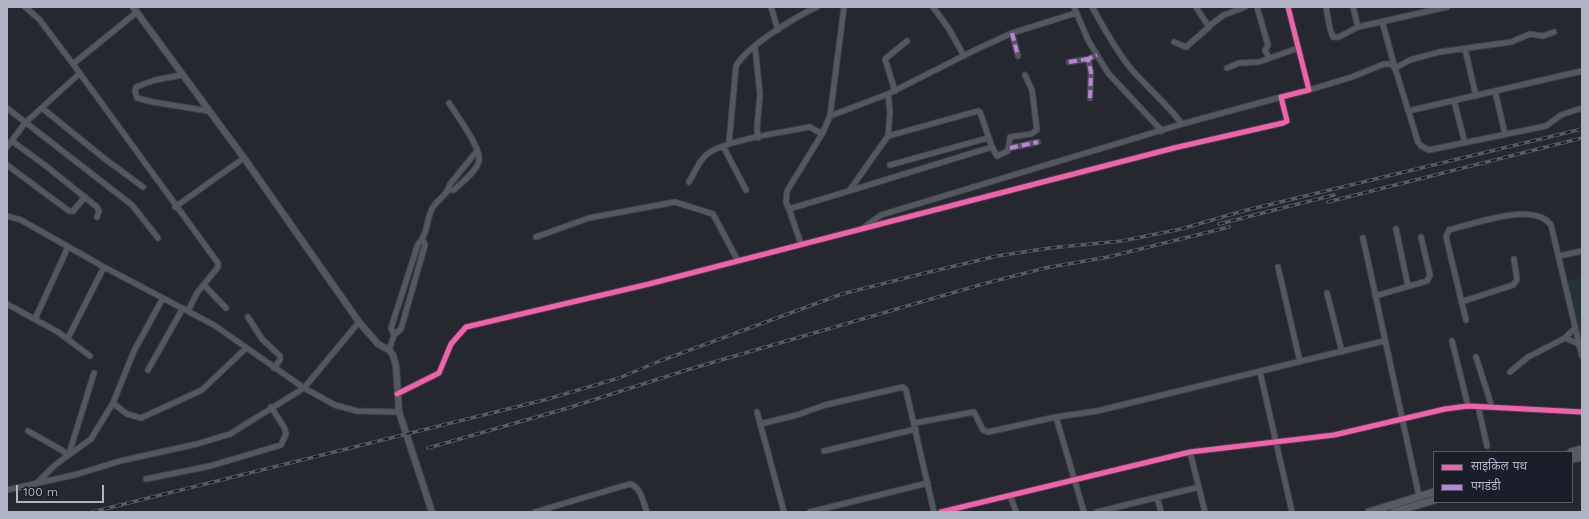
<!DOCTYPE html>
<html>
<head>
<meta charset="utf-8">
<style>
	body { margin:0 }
	#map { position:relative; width:1589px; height:519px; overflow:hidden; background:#25282f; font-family:"Work Sans","Noto Sans Devanagari",sans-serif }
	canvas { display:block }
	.frame { position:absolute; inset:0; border:8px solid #adb3c2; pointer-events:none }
	.legend { position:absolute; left:1433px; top:451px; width:140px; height:52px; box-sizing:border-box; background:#191e29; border:1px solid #545a66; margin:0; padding:5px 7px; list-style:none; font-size:12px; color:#adb3c2 }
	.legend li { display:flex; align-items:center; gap:8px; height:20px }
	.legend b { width:20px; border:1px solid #545a66 }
	.scale { position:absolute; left:16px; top:485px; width:88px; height:18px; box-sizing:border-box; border:2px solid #adb3c2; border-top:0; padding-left:5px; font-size:12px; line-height:14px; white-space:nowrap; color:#adb3c2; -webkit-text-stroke:3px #191e29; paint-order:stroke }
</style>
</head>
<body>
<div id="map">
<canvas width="1589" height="519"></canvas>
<div class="frame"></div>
<ul class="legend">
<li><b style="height:5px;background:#f560ab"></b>साइकिल पथ</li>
<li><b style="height:5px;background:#c07fdc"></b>पगडंडी</li>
</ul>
<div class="scale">100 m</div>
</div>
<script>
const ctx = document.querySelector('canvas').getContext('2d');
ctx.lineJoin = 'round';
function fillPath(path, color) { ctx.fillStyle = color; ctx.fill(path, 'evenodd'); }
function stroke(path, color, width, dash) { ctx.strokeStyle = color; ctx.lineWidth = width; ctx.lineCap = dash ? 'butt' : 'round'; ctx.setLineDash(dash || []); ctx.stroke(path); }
fillPath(new Path2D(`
	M1582 277V341L1567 281Z`), '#253337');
const minor = new Path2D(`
	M25 7 39 19 73 64 218 263V267L197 293 188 311
	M771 7 778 30
	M844 7 830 116 822 134 787 191 786 202 789 209 849 191 888 136 890 112 888 94
	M933 7 949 29 964 56
	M1074 7 1088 40 1108 73 1162 131
	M1092 7C1104 28 1116 51 1132 70 1148 88 1167 104 1182 124
	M1257 7 1268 45 1265 50 1269 58
	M1326 7 1330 29 1333 37H1339L1358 27
	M1353 7 1358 27 1447 7
	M1382 21 1395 68 1410 60 1439 52 1511 42 1530 34 1543 36 1554 32
	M1209 26 1224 15 1245 7
	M1012 33 1018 56
	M1174 42 1186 47 1209 27 1196 7
	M755 46 760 94 757 128 758 138
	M1465 49 1476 96
	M1069 62 1088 59
	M73 64 137 12
	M1227 68 1239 63 1259 62 1298 48
	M182 75 155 80 136 87 135 91 137 98 153 102 208 111
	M1309 90 1352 77 1384 64H1391L1395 68 1418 142 1421 146 1429 150 1546 126 1561 115 1582 108
	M895 91 885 59 907 41
	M1495 91 1505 134
	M1090 98 1091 72 1088 59 1097 55
	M1454 101 1465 143
	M449 103C456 114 482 149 479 161 476 172 462 182 454 190H449
	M7 108 132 205 158 238
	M42 108 105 159 143 187
	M1408 111 1582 71
	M830 116 888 94 975 50 1012 33 1076 13
	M888 136 978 111 980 112 992 147
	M12 141 46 166 97 207 99 211 97 217
	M729 143 736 66C747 46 797 16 817 7
	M723 146 746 190
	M7 147 25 123 80 73
	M1010 148 1038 142
	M7 165 69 211H73L85 197
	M890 165 988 138
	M689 182C694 174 698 163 705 156 721 140 786 132 810 127L822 134
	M849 191 992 147 997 156 1008 151 1010 137 1031 134 1037 130 1032 90 1025 75
	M175 207 244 158
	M789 209 801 244
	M7 216 21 220 104 267 214 325 304 388 335 405 357 411 399 412
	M863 228 881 215 1182 124 1281 97
	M1396 229 1408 286
	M536 237 589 218 675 202 713 214 738 261
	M1363 238 1419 496
	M1559 256 1582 251
	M1278 267 1300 362
	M204 285 226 308
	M1327 293 1342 352
	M1375 296 1427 281 1430 275 1421 237
	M1461 302 1513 285 1517 280 1514 259
	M7 304 58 332 90 356
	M248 317 262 339 280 356V360L274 368
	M35 319 68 247
	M1466 320 1447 241 1446 237 1449 230C1473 224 1534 201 1551 225L1582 356
	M394 335 391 328 418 244C428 235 426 219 433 207 439 198 448 195 450 184L477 151
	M68 338 104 267
	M1565 338 1579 344
	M1452 341 1468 406
	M389 350 394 335 401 329 425 245 423 240
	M1476 357 1492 407
	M148 370 183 308
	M1260 372 1292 512
	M1510 372 1528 357 1565 338 1575 328
	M397 394 439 373 451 344 466 327 649 284 1174 148 1283 123 1287 121 1281 97 1309 90 1288 7
	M113 403 134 351 163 298
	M1478 406 1487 446
	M757 412 784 512
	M1056 417 1084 512
	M915 423 974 412 983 430 988 432 1056 417 1097 411 1384 341
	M760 424 797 415 825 405 903 387 906 390 934 512
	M28 431 63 451 67 456
	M824 451 916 429
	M1190 452 1205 512
	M69 454 94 373
	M146 479 210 466 281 445 286 434 284 427 271 407
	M37 483 55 465 91 439 113 403 127 414 141 418 202 390 246 348
	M7 490 78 474 120 461 197 444 230 434 304 388 359 322
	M1010 495 1016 512
	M1157 497 1161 512
	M535 512 630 484C641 487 643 502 647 512
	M810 512 928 483
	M941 512 1190 452 1334 435 1445 409 1468 406 1582 412
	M1097 512 1199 487`);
const tertiary = new Path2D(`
	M133 7 244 158 359 322 378 344 389 350 393 355 396 366 399 412 432 512`);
const secondary = new Path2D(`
	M1571 452 1582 449
	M1572 459 1582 457
	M1369 512 1434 492
	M1394 512 1434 500`);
stroke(minor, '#404348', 7);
stroke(tertiary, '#404348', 8);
stroke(secondary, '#404348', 9);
stroke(minor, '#54575e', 5);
stroke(tertiary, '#54575e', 6);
stroke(secondary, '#585b63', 7);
const rail = new Path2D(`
	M1328 202 1582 138
	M1219 224 1334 195
	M428 448 568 408 690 369 983 284 1045 268 1108 257 1229 227
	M92 512 548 399 619 378 660 361 842 294 921 274 997 256 1050 248 1122 241 1181 229 1243 211 1582 129`);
stroke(rail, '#575b61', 3.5);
stroke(rail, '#191e29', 2, [6]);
stroke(new Path2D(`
	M1012 33 1018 56
	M1069 62 1088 59
	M1090 98 1091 72 1088 59 1097 55
	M1010 148 1038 142`), '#c07fdc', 4, [8, 4]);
stroke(new Path2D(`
	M397 394 439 373 451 344 466 327 649 284 1174 148 1283 123 1287 121 1281 97 1309 90 1288 7
	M941 512 1190 452 1334 435 1445 409 1468 406 1582 412`), '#f560ab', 5);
</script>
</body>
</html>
